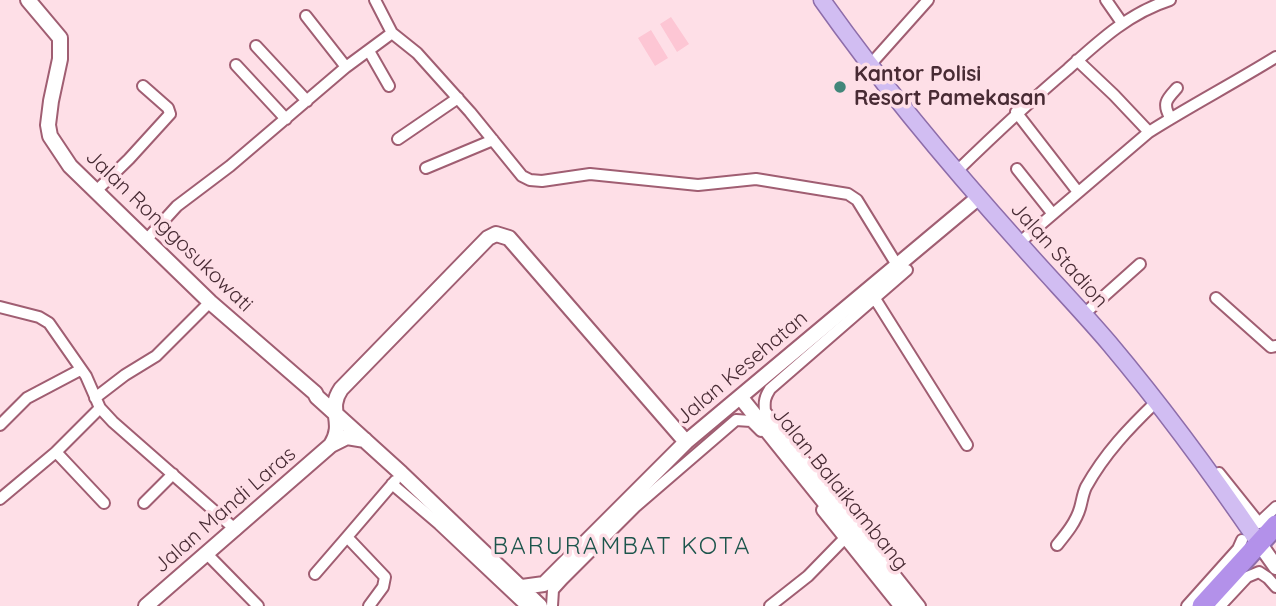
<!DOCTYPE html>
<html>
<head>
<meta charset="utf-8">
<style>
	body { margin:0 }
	canvas { display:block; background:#fedfe7 }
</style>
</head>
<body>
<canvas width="1276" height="606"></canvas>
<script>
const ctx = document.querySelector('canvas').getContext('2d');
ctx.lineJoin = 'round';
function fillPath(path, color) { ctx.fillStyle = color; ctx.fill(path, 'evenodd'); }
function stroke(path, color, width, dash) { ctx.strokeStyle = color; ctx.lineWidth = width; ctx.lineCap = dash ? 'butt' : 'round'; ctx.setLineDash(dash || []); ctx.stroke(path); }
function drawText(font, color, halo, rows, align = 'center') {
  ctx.font = font + ' Quicksand,sans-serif'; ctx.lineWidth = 7; ctx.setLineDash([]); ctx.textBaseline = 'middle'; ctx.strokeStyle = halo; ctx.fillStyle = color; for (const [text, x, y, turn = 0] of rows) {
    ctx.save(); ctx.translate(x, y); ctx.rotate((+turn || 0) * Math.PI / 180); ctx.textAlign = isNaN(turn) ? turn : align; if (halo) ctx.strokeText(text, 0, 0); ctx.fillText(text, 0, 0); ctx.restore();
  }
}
fillPath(new Path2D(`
	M671 17 689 44 677 52 660 24Z
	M651 30 668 58 655 66 638 38Z`), '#fdc6d4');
const street = new Path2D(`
	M375 0 392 33 417 53 470 112 522 176 530 180 542 181 590 174 698 185 756 179 848 194 857 200 897 265
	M1106 0 1122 23
	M306 16 346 67
	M256 46 307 101
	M369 51 389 86
	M1077 60 1114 95 1149 132
	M236 65 286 119
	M870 65 928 0
	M1016 112 1078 192
	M1170 117C1162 103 1167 99 1177 88
	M398 139 458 98
	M426 168 493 140
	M1017 169 1052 213
	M957 171C993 136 1029 102 1068 69 1099 41 1129 13 1170 0
	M95 192 129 159 170 114 168 108 143 86
	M147 239 177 206 230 166 346 67 392 33
	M1019 243 1149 132C1190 106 1234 83 1276 57
	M907 270 770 389C765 397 764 401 765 411L920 606
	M872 294 967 445
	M1216 298 1271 347 1276 346
	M0 307 39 317 49 323 86 376 100 408
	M1084 314 1140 264
	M95 398 125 375 156 356 210 302
	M0 425 27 398 80 370
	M56 452 104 503
	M1219 473 1259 523 1276 507
	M392 484 439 524 526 606
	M0 499 56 452 100 408 113 422 236 530
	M144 503 173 474
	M822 510 899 606
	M1057 545C1066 534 1076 522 1080 508 1082 501 1083 493 1086 487 1105 453 1129 428 1156 402
	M207 554 258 606
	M315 574 347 537
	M369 606 383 587 385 577 347 537 395 481
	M552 606 553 590 563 579 635 507 736 420 751 421 761 431
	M770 606 808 576 847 536
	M1187 606 1238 549 1242 540
	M1220 606 1247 577 1259 572 1268 578 1276 587`);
const secondary = new Path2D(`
	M28 0 60 38V59L51 101 48 125 50 136 70 166 210 302 315 393 317 397 401 473 540 606
	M741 398 908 606
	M331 445C346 421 326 411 341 389L488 238 496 234 509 238 686 442
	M1259 543 1276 567
	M522 587 544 584 686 442 979 197
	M146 606 331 445 347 437 365 440`);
const primary = new Path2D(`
	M822 0C882 85 950 166 1020 244 1049 277 1080 309 1109 343 1162 406 1212 474 1259 543`);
const highway = new Path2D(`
	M1202 606 1276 525`);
stroke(street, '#a05e72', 14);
stroke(secondary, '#a05e72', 18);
stroke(primary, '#8e6daa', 19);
stroke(highway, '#8e6daa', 23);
stroke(street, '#fff', 10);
stroke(secondary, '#fff', 14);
stroke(primary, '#d1bdf2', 16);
stroke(highway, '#b391ea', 19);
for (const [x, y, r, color] of [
	[840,87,7,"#42867a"]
]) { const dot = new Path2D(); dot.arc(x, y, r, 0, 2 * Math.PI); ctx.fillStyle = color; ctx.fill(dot); stroke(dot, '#fedfe7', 2.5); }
drawText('bold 21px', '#482b34', '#fedfe7', [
	["Kantor Polisi",854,75],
	["Resort Pamekasan",854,99]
], 'left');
drawText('21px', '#482b34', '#fedfe7', [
	["Jalan Ronggosukowati",169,231,44],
	["Jalan Stadion",1059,255,48],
	["Jalan Kesehatan",742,368,-40],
	["Jalan Balaikambang",840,489,51],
	["Jalan Mandi Laras",225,510,-41]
]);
ctx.letterSpacing = '2px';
drawText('24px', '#1d554c', '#fedfe7', [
	["BARURAMBAT KOTA",622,547]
]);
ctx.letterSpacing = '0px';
</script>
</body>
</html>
